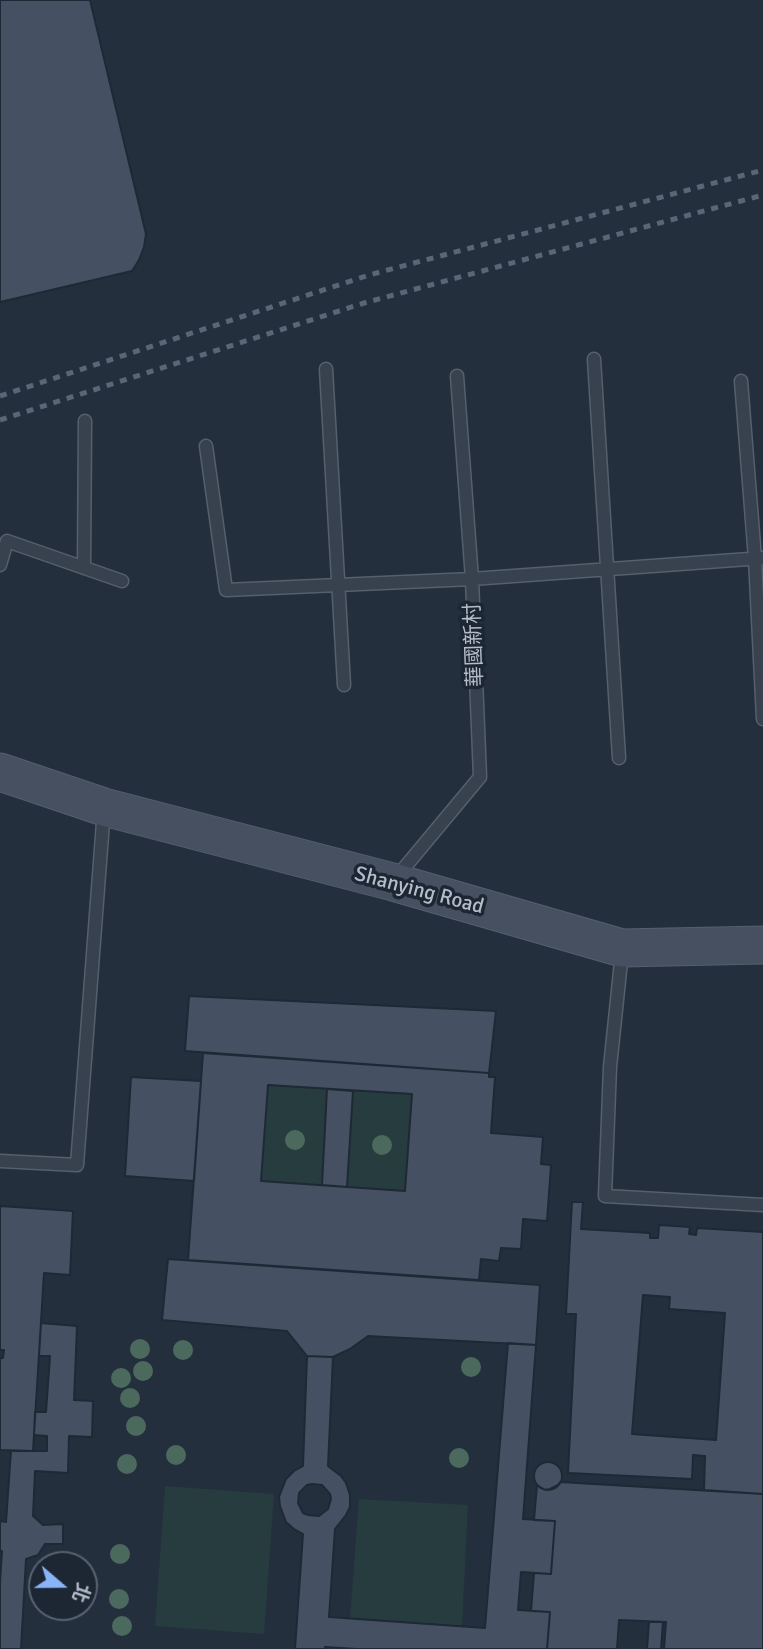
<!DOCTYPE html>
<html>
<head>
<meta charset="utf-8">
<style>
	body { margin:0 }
	#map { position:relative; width:763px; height:1649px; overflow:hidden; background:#242f3e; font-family:Signika,"Noto Sans TC",sans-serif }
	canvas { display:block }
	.north { position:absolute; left:28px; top:1551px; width:70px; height:70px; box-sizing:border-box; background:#1d2633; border:2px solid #59626f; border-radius:50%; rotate:110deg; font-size:19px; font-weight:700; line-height:28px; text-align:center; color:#b4bcc9 }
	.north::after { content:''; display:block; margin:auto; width:24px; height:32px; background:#8ab4f8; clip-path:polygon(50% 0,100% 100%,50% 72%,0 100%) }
</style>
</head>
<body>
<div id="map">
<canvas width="763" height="1649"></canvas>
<div class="north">北</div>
</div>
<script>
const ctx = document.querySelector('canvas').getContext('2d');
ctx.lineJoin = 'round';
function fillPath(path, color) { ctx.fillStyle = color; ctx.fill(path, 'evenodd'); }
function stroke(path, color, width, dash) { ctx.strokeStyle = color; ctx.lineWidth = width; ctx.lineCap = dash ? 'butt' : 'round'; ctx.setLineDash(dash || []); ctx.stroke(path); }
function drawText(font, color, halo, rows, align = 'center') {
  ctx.font = font + ' Signika,"Noto Sans TC",sans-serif'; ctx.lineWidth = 7; ctx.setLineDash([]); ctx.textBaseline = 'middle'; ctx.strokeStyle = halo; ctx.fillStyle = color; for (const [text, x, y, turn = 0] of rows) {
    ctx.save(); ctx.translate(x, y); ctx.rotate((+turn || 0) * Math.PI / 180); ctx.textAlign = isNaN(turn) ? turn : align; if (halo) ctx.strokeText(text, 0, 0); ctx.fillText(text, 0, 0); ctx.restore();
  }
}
fillPath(new Path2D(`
	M268 1085 327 1089 322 1185 261 1181Z
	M353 1091 412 1094 405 1191 347 1187Z
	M165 1486 274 1494 264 1634 155 1626Z
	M359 1499 468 1505 462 1626 350 1618Z`), '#263c3f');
const building = new Path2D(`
	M0 0H90L146 234 144 247 139 260 132 271 0 302Z
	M189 996 496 1011 489 1073 185 1051Z
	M203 1053 489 1073V1077H495L491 1133 543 1137 541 1164 551 1165 547 1221 523 1219 521 1249 501 1248 499 1261 481 1259 479 1280 188 1260ZM268 1085 412 1094 405 1191 261 1181Z
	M131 1077 201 1081 194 1181 125 1176Z
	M327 1089 353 1091 347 1187 322 1185Z
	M572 1202H583L581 1229 650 1233V1238H658L659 1225 690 1227 689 1234 696 1235 697 1228 763 1232V1494L704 1490 705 1456 693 1455 692 1479 568 1473 576 1314H566ZM643 1295 670 1297 669 1309 725 1313 716 1440 632 1434Z
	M0 1206 73 1211 70 1275 44 1273 33 1451 0 1450V1358H3L4 1350H0Z
	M168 1259 540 1285 536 1345 368 1336 350 1349 333 1357 307 1356 287 1331 162 1320Z
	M41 1323 77 1326 74 1400 93 1401 92 1437 69 1436 68 1473 35 1471 33 1516 43 1525 63 1524V1544H45L38 1555 26 1559 21 1649H0V1582L2 1551H0V1521L6 1522 11 1451H47V1436L34 1435 35 1412H46L50 1356H39Z
	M508 1343 536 1345 523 1519 555 1521 551 1574 521 1572 518 1610 550 1612 547 1649H356L325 1647V1649H295L303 1534 294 1529 286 1522 280 1506 279 1497 286 1479 294 1471 303 1466 307 1356 333 1357 328 1466 341 1476 346 1483 350 1495V1507L346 1515 335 1529 329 1617 485 1628ZM312 1484 322 1485 330 1494 331 1499 328 1509 319 1516 308 1515 303 1513 298 1503 299 1493 307 1485Z
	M534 1476a14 14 0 1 1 28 0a14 14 0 1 1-28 0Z
	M560 1482 763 1494V1649H664L666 1622 619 1620 617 1649H547L550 1612 531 1611 534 1573 551 1574 555 1521 534 1520 537 1485 545 1490 550 1489 558 1485Z
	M649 1622H663L661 1649H647Z`);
fillPath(building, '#455162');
stroke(building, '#1f2835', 2);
const lane = new Path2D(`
	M594 359 619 758
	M326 369 344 685
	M741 381 755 559 763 719
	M206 446 226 590 472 579 763 558
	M0 565 7 541 122 581
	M84 568 85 421
	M395 879 480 777 472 579 457 376
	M622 952 610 1067 605 1196 763 1205
	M0 1161 77 1165 104 809`);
const secondary = new Path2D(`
	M0 772 104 807 393 882 622 948 763 945`);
stroke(lane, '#565f6c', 15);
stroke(secondary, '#565f6c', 39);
stroke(lane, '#38414e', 12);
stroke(secondary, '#465061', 37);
stroke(new Path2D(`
	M0 396 369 275 763 170
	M0 420 364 303 763 195`), '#5a6575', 5, [7, 7]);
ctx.fillStyle = '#4b6a5d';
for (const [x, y] of [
	[295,1140],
	[382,1145],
	[140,1349],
	[183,1350],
	[471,1367],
	[143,1371],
	[121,1378],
	[130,1398],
	[136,1426],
	[176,1455],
	[459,1458],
	[127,1464],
	[120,1554],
	[119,1599],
	[122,1626]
]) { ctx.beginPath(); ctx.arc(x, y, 10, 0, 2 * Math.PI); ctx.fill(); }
drawText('21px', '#b4bcc9', '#1d2633', [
	["華國新村",475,645,-92],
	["Shanying Road",419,891,15]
]);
</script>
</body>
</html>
